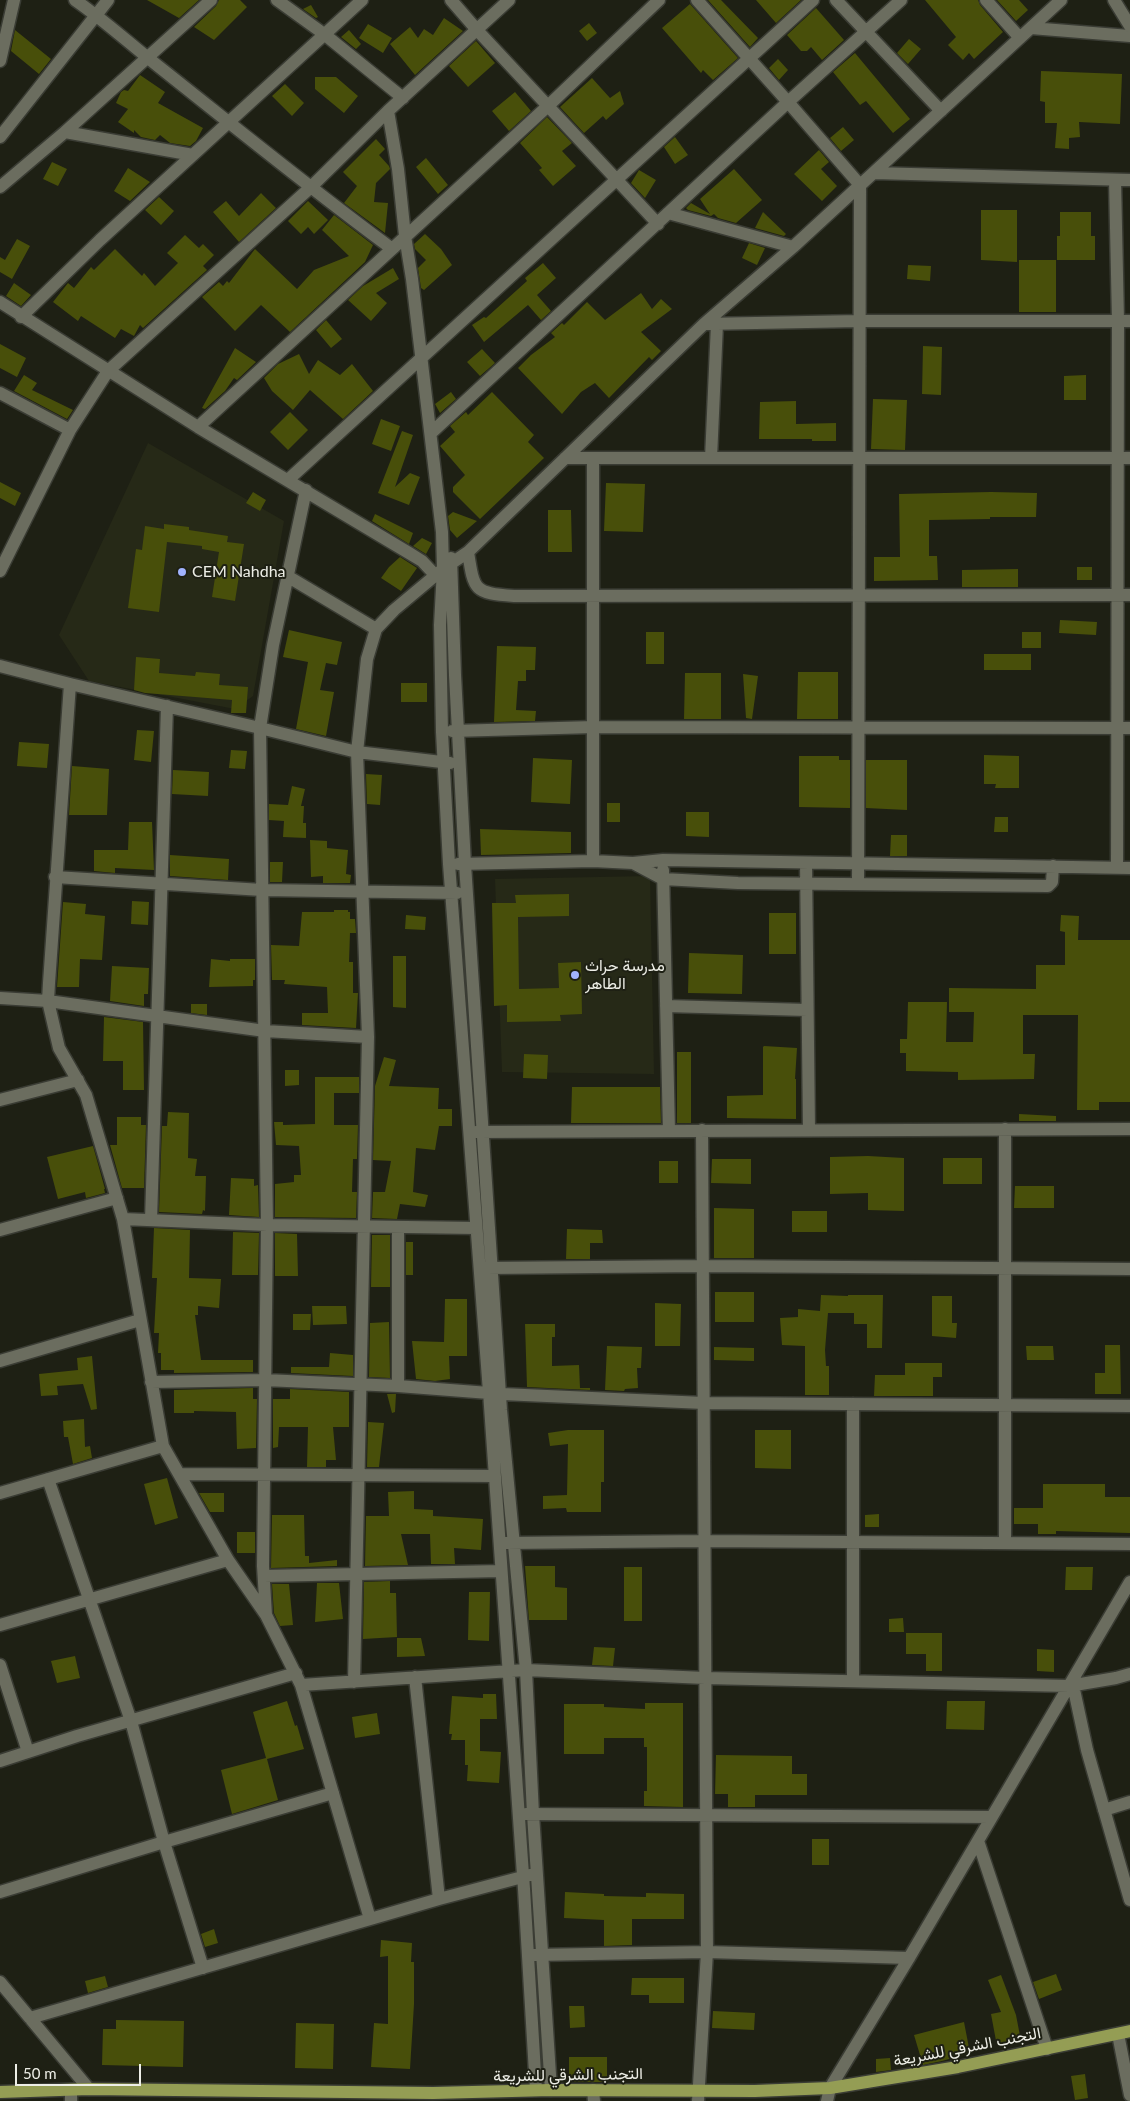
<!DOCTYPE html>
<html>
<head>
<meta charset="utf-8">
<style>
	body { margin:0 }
	#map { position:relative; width:1130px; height:2101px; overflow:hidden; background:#1e2014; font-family:Lato,sans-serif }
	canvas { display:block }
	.scale { position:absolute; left:15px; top:2064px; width:126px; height:22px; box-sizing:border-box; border:2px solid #edeee6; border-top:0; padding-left:6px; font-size:15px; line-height:18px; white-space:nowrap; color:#edeee6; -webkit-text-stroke:4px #1e2014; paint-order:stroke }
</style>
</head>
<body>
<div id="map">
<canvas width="1130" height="2101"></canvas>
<div class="scale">50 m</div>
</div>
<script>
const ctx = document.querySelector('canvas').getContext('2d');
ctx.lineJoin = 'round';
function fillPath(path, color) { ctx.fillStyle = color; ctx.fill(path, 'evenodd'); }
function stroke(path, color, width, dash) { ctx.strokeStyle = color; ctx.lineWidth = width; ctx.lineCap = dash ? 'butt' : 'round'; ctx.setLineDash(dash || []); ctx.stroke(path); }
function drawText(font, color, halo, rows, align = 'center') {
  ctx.font = font + ' Lato,Vazirmatn,sans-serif'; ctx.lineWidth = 4; ctx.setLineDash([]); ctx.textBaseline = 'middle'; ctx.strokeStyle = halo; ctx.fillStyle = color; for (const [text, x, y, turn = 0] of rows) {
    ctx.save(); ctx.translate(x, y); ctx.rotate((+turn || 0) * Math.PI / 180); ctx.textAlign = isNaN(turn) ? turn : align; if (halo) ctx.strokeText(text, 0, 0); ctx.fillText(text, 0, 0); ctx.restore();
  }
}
fillPath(new Path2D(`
	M148 443 284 521 253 696 235 709 89 681 59 635Z
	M650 876 654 1074 502 1072 495 879Z`), '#262917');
fillPath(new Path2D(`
	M147 0H199L179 18Z
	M219 0H240L247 7 214 40 194 27 216 6Z
	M708 0H721L758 38 750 47Z
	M756 0H801L776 23Z
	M925 0H978L980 5 1003 32 974 59 969 53 963 60 948 45 956 37Z
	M997 0H1019L1028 10 1016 21Z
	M690 4 738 58 713 80 703 70 701 73 662 28Z
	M311 5 318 17 316 18 303 9Z
	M816 8 844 40 822 60 811 47 807 51H801L787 35Z
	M444 18 463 31 415 75 390 44 410 27 418 38 424 29 433 35Z
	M589 23 597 33 587 41 579 31Z
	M368 24 392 38 383 53 359 38Z
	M15 30 51 59 39 74 11 51Z
	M349 30 361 44 356 49 341 37Z
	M909 39 921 49 908 64 897 53Z
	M476 41 495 63 468 87 449 66Z
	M855 53 910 119 893 133 866 101 860 105 833 72Z
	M778 59 788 70 779 80 769 68Z
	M1041 71 1122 74 1120 124 1079 122 1080 137 1069 138V149L1055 148 1057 123H1045V102L1040 101Z
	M140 75 165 92 158 103 203 128 196 141 190 146 170 143 160 135 155 140 141 137 134 130V133L118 122 128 109 116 103 121 92 124 90 128 91Z
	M315 77H336L358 96 344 113 315 89Z
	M592 78 610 98 620 91 624 104 606 120 603 116 584 133 560 107Z
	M285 84 304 103 292 116 272 96Z
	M515 92 531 111 509 131 492 111Z
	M547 117 572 143 562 151 576 166 553 186 539 170 542 168 520 143Z
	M843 127 854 140 841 151 830 138Z
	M675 137 688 155 675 164 664 147Z
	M376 139 385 149 379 155 389 166 390 169 376 183 374 202 388 203 385 233 344 203 357 186 343 172Z
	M819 150 829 162 821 169 837 186 822 201 794 174Z
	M426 158 448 185 438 194 416 167Z
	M52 162 67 169 58 186 43 179Z
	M128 168 150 182 130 201 114 191Z
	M734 169 762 200 736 223 718 218 714 214 711 216 688 210 686 208 691 203 710 214 700 199Z
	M639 170 656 180 645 198 631 183Z
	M261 193 276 208 239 242 213 212 226 201 239 216Z
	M159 197 174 211 161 225 145 210Z
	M308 201 328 220 314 234 308 227 301 234 288 221Z
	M981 210H1017V262L981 260Z
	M763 212 786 234 784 236 755 228Z
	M1060 212H1091V236H1095V260H1057V236H1060Z
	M334 215 373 245 365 262 290 332 261 305 235 331 202 297 219 282 223 286 227 281 229 283 255 249 297 289 314 270 349 256 322 230Z
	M425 234 441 249 452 265 424 290 421 288 418 268 426 260 415 249 414 244Z
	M185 235 199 248 203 244 214 255 203 266 207 270 143 328 140 325 134 336 121 329 115 338 81 316 78 321 53 302 68 283 74 288 91 267 94 270 115 249 142 276 144 273 155 286 178 263 167 253Z
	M17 239 30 246 12 279 0 272V257L5 260Z
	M749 243 765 248 757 265 742 258Z
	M1019 260H1056V312H1019Z
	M543 263 556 278 537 295 551 311 541 320 528 305 484 342 472 325 484 317 486 318 527 281 525 278Z
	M908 265 931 266 930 281 907 279Z
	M393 268 399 279 376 293 387 303 371 321 348 300 363 286Z
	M14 283 31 295 21 306 6 296Z
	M641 293 652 309 661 299 672 309 641 332 661 351 652 360 649 357 609 398 595 383 581 392 562 414 518 368 531 355 555 337 551 333 562 323 564 325 587 302 605 320Z
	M326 320 342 339 331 348 316 330Z
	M0 344 26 358 17 377 0 368Z
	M923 346 942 347 941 395 922 394Z
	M235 348 256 362 237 380 234 378 225 391 205 409 202 408Z
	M482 349 495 363 480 376 467 362Z
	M299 354 309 374 318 360 340 375 352 364 373 391 343 419 310 390 293 410 272 391 264 378 278 364Z
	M24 375 37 383 32 390 73 410 67 419 14 391Z
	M1086 375V400H1064V376Z
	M451 392 456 399 440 413 435 404Z
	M492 392 534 435 528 442 544 458 480 519 453 492V487L465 475 440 446 455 432 450 426 466 412 468 415Z
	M873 399 907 400 905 450 871 449Z
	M796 401V424L836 423V441H812V439H759L760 402Z
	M290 412 308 430 288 450 270 432Z
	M381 419 400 426 391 451 372 444Z
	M402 431 413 435 395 487 410 473 420 477 409 505 378 493Z
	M0 482 21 493 15 506 0 498Z
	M606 483 645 484 643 532 604 531Z
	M253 492 266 500 260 511 246 503Z
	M991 492 1037 493 1036 517H990V519L929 520V556H937L938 580 874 581V557H900L899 494Z
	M548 510H571L572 552H548Z
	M453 512 477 521 457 538 450 530 448 516Z
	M375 514 413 533 409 544 372 521Z
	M164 524 189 527V530L228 536 227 542 244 544 235 601 212 597 219 552 202 549V546L167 542 159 612 128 608 136 549 142 550 145 526 164 529Z
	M422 538 432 543 426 554 413 546Z
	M400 557 417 568 401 591 381 578 389 567Z
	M1077 567H1092V580H1077Z
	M1018 569V587H962V570Z
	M1060 620 1097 622 1096 635 1059 633Z
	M289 630 342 642 337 665 326 663 320 690 334 692 326 736 296 729 308 662 283 657Z
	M646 632H664V664H646Z
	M1022 632H1041V648H1022Z
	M497 646 536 647 535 670H526V681H518L516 710 536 711 535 721 494 722Z
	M984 654H1031V670H984Z
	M136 657 160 659 159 673 195 676 196 672 220 674 219 685 248 687 246 713H231L232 700 145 693 134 690Z
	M798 672H838V719H797Z
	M685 673H721V719H684Z
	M743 674 758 676 752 719 746 718Z
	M401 683H427V702H401Z
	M137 730 154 731 151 762 134 760Z
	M19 742 49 744 47 768 17 766Z
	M231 750 247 751 245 769 229 768Z
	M984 755 1019 756V788H995L996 784H984Z
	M799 756H839V760H850V808L799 807Z
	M533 758 572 760 570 804 531 802Z
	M866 760H907V810L866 808Z
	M72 766 109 769 107 815H69Z
	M173 770 209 772 208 796 172 794Z
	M366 774 382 775 380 805 367 804Z
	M292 786 305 789 301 806H304L303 823H306V838L283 837 284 821 269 820V804L288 805Z
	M607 803H620V822H607Z
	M686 812H709V837L686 836Z
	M995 817H1008V832H994Z
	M129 822H152L154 870 115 868V873L94 871V850H128Z
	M480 829 571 832V853L481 855Z
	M891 835H907V856H890Z
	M310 840 327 841V848L348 850 346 874 351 875 350 883H323V876L311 877Z
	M170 855 229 859 228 880 170 876Z
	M270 862H283L282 882H270Z
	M569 894V916L518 917 519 989 559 988 558 963 581 962 582 1014 560 1015 561 1021 507 1022V1005L494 1006 492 903H516L515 895Z
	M132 901 149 902 148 925 131 924Z
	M63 902 86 904 85 914 105 916 102 960 80 959 79 987H57Z
	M334 910H348V912H350V919H355L356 933H350L349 962H353V993H358L356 1028 302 1025V1013H328L327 987 284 984 285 980H272L271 945 299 946 302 912H334Z
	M769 913H796V954H769Z
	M406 915 426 917 425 930 405 929Z
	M1061 915 1079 916 1078 940H1130V1102H1099V1110H1077L1078 1015H1023V1054H1035L1034 1079 958 1080V1072L906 1071V1053H900V1039H907L908 1002H947L946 1042H973L974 1012H949V988L1036 989V965H1065V932L1060 931Z
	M689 953 743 955 742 994 688 993Z
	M393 956H406V1008L393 1007Z
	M211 959 230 961V959H255V980H253V986L209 987Z
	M112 966 149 968 148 994H144V1006L110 1001Z
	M191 1004H207V1015L191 1013Z
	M104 1017 143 1022 144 1090H123V1061H103Z
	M764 1046 797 1048 795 1079H796V1119L727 1118V1096L763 1095V1047Z
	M677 1052H691V1123H677Z
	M524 1054 548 1055 547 1079 523 1078Z
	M384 1057 396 1060 389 1086 439 1088 438 1109H452V1126H439L435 1150 416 1148 413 1192 428 1195 425 1207 400 1204 397 1219 372 1218 373 1192H385L391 1161 373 1160 375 1086Z
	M285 1070H299V1085L285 1086Z
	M315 1077H359V1093H334V1125H358L357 1159H353L352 1192H357L356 1218 275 1217V1184L294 1182V1175H301L299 1146 276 1145 274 1122H283V1125L315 1124Z
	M572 1087H660L661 1123H571Z
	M168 1112 189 1113 188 1158 197 1159 195 1176H206L205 1211 203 1210 202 1214 159 1212 162 1126H167Z
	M1019 1114 1056 1116V1121H1019Z
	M117 1117H141V1125H146L144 1188H122L110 1145H117Z
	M93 1146 105 1189H104L105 1193 86 1198 85 1192 58 1199 47 1157Z
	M868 1156 904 1158V1211L868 1210V1193L830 1194V1157Z
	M943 1158H982V1184H943Z
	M712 1159H751V1184L711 1183Z
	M659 1161H678V1183H659Z
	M231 1178 254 1179V1186L258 1185 259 1217 229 1215Z
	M1015 1186H1054V1208H1014Z
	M714 1208 754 1209V1258H714Z
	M792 1211H827V1232H792Z
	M154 1228 190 1230 189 1278 221 1279 219 1308 198 1306V1315H195L201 1360H253V1372L174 1373V1370H161V1353H158L159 1333H154L157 1278H152Z
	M567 1229 602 1230 603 1243H590V1259H566Z
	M233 1232 259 1233 258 1275H232Z
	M275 1233 297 1234 298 1276H275Z
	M372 1235H390V1287H371Z
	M406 1242H413V1275H406Z
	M715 1292H754V1322H715Z
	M821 1295 848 1296V1295H883L882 1348H867V1324H854V1313H828L825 1350 826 1366H829V1395H805V1346L782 1345 780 1318 798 1317V1309L820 1311Z
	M932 1296H952V1323H957L956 1338 932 1336Z
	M445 1299H467V1356H449L450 1379 435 1381 416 1379 412 1341 444 1342Z
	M655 1303 681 1304 680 1346H655Z
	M312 1306H346L347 1324 313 1325Z
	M293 1314H311L310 1330H293Z
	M389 1322 390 1378 369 1377 370 1323Z
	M525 1324H555V1337H552V1366L579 1365 580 1388H590V1390L527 1387Z
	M1105 1345H1120L1121 1394H1095V1373H1105Z
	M607 1346 642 1347 641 1368H637L638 1388 625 1389 624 1391 605 1390Z
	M1026 1346H1053L1054 1360H1027Z
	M714 1347 754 1348V1361L714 1360Z
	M330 1353 353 1355V1376L291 1373V1367H329Z
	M92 1356 97 1409 91 1410 83 1384 57 1386 58 1395 41 1396 39 1374 78 1370 77 1358Z
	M905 1363H942V1377H933V1396H874L875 1375H905Z
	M253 1388V1399H257L256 1448 237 1449 236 1412 194 1411V1413H174V1390Z
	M290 1389 349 1392V1427H333L336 1460H326V1467H307L308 1427H279L278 1447 273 1448V1399H290Z
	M387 1394H396L395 1412 392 1413Z
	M84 1419 85 1447 90 1446 92 1458 73 1464 68 1437H64L63 1421Z
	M368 1422 384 1423 379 1467H367Z
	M568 1430H604V1482H601V1512H567L566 1508 543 1509V1496L567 1495 568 1444 550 1446 548 1433Z
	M755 1430H791V1469L755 1468Z
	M167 1478 178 1518 155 1525 144 1484Z
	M1043 1484H1105V1497H1130V1533L1056 1531V1534H1038V1524H1014V1508H1043Z
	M414 1491V1509L433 1510V1516L483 1519 481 1550 454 1548 455 1564H431L430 1534H401L408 1565 365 1566 366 1516H389L388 1492Z
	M199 1493H224V1512H210Z
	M879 1514V1527H865V1515Z
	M272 1515H304L305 1556H309V1563L337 1560V1566L271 1568Z
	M237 1532H255V1553H237Z
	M525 1566H555V1587L567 1588V1620H529Z
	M624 1567H642V1621H624Z
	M1066 1567H1093L1092 1590H1065Z
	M390 1581V1593H396L397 1637 363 1639 364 1582Z
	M310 1583H339L343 1619 315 1622 317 1583Z
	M272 1584H289L293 1625 280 1626 274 1613Z
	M469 1592H490L489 1641 468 1640Z
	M903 1618 904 1632H889V1619Z
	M906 1633H942V1671H926V1654H906Z
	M397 1638H421L425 1656 397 1657Z
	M594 1647 615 1648 613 1666 592 1665Z
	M1037 1649 1054 1650V1672L1037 1671Z
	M75 1656 80 1678 57 1683 51 1661Z
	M483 1694H496L497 1719H480V1751L501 1752 499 1783 467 1781 468 1765H465V1740H451L452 1734H449L452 1696 483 1698Z
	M287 1701 295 1726 297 1725 304 1749 267 1759 278 1800 232 1814 221 1770 266 1758 253 1712Z
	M947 1701H985L984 1730 946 1729Z
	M645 1703H683V1807L644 1806V1791H647V1747H644V1738H604V1754H564V1704H604V1707L645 1709Z
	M377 1713 380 1734 355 1738 352 1717Z
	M716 1755 792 1756V1774H807V1795H755V1807H728V1794H715Z
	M812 1839H829V1865H812Z
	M565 1892 604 1894V1896L646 1897V1893L684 1894V1919H632V1945L604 1946V1920L564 1918Z
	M214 1929 218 1943 205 1947 201 1934Z
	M381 1940 412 1943 411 1962H414V2004L410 2069 371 2067 374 2023 388 2024V1956L380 1957Z
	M1056 1974 1062 1990 1039 1999 1033 1982Z
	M1001 1975 1016 2015 1021 2041 997 2046 991 2014 1001 2012 988 1980Z
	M105 1976 108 1987 88 1993 85 1981Z
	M632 1978H684V2003H649V1995H631Z
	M569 2006H584L585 2027 570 2028Z
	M713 2011 755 2013 754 2030 712 2028Z
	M116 2020 184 2021 183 2067 102 2065 103 2029H116Z
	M964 2022 970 2053 942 2061 923 2065 914 2035Z
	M296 2023 334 2024 333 2069 295 2068Z
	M569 2057H607V2082H569Z
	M890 2058 891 2070 876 2072V2059Z
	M1085 2074 1088 2098 1075 2100 1071 2076Z`), '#484f0a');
const street = new Path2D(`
	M75 0C104 20 130 44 158 66 235 127 312 190 391 248
	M277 0 324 34 403 98
	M451 0 477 30 658 224
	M697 0 788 102 860 185 858 883
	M836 0 941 111
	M986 0 1020 38
	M1031 28 1130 36
	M0 61 14 0
	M388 111 398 169 405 236 412 279 442 532 443 569 440 625 442 732 449 864 489 1392 524 1889 536 2090
	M65 132 193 155
	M0 137 108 0
	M874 173 1130 180
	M1115 180 1118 321 1117 868
	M0 187 65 132 211 0
	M668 213 793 247
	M0 302 198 427 409 553 422 561 436 576
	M21 317 100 240 362 0
	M704 324 859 321H1130
	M0 393 70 430
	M198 427 549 105 659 0
	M431 433 788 102 901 0
	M565 458H1130
	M593 458V861
	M711 458 717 324
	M289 479 813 0
	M468 552C474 591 474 593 514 596L1130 595
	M451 558 455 675 465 864 501 1410 526 1670 533 1814 551 2090
	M0 571 70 430 108 371 311 187 388 111 509 0
	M287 576 376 629
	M0 666 70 684 260 728 357 752 450 763
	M70 684 49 983 48 1001 59 1048 86 1095 123 1219 163 1446 228 1560 266 1615 301 1685 370 1919
	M452 731 594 727 1130 728
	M633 863 663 879 738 883 1048 886 1052 882 1053 866
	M806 863 809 1130
	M458 864 593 861 633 863 663 860 1130 868
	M663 870 669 1131
	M55 877 262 890 457 893
	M0 998 48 1001 265 1031 368 1037
	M666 1006 807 1010
	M0 1100 78 1080
	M1005 1129V1543
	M476 1132 1130 1129
	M123 1219 267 1225 476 1228
	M151 1220 167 706
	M0 1230 117 1198
	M486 1268 703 1266 1130 1269
	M0 1361 140 1320
	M151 1382 265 1380 398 1386 502 1394 704 1403 1130 1406
	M398 1386V1228
	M853 1404V1681
	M179 1474 494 1476
	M48 1479 131 1721 164 1842 203 1968
	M0 1493 163 1446
	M506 1543 704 1541 1130 1544
	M264 1576 501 1571
	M266 1615 263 1566 267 1225 260 728 273 645 306 490
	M0 1625 228 1560
	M0 1665 28 1752
	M415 1677 439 1899
	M354 1682 368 1037 357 752 367 659 376 629 394 610 443 569 468 552 704 324 793 247 1061 0
	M301 1685 526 1670 705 1678 1069 1686 1116 1678 1130 1674
	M1073 1685 1087 1750 1130 1900
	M0 1761 77 1736 296 1673
	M1104 1810 1130 1802
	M526 1814 992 1817
	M978 1841 1047 2049
	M0 1892 164 1842 333 1793
	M533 1955 707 1952 909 1958
	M0 1982 89 2089
	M30 2018 439 1899 530 1875
	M1118 2034 1130 2095
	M71 2090V2101
	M593 2090 594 2101
	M698 2101 707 1952 702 1130
	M827 2101 830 2088 909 1958 1130 1582`);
const secondary = new Path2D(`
	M1114 0 1130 26`);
const primary = new Path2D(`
	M0 2092 89 2089 433 2093 551 2090 755 2091 830 2088 958 2067 1130 2031`);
stroke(street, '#3a3c34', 15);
stroke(secondary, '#3a3c34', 15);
stroke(primary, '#3a3c34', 15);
stroke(street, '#6b6d5f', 12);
stroke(secondary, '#6b6d5f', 12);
stroke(primary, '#949d54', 12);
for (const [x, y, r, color] of [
	[182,572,5,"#a1b3fd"],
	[575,975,5,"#a1b3fd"]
]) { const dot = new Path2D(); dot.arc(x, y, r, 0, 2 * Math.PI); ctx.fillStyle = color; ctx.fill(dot); stroke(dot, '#1e2014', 2); }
drawText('16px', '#edeee6', '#1e2014', [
	["CEM Nahdha",192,572],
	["مدرسة حراث",585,966],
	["الطاهر",585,984]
], 'left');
drawText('16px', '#edeee6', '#1e2014', [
	["التجنب الشرقي للشريعة",967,2047,-11],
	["التجنب الشرقي للشريعة",568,2075,-1]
]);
</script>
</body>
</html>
